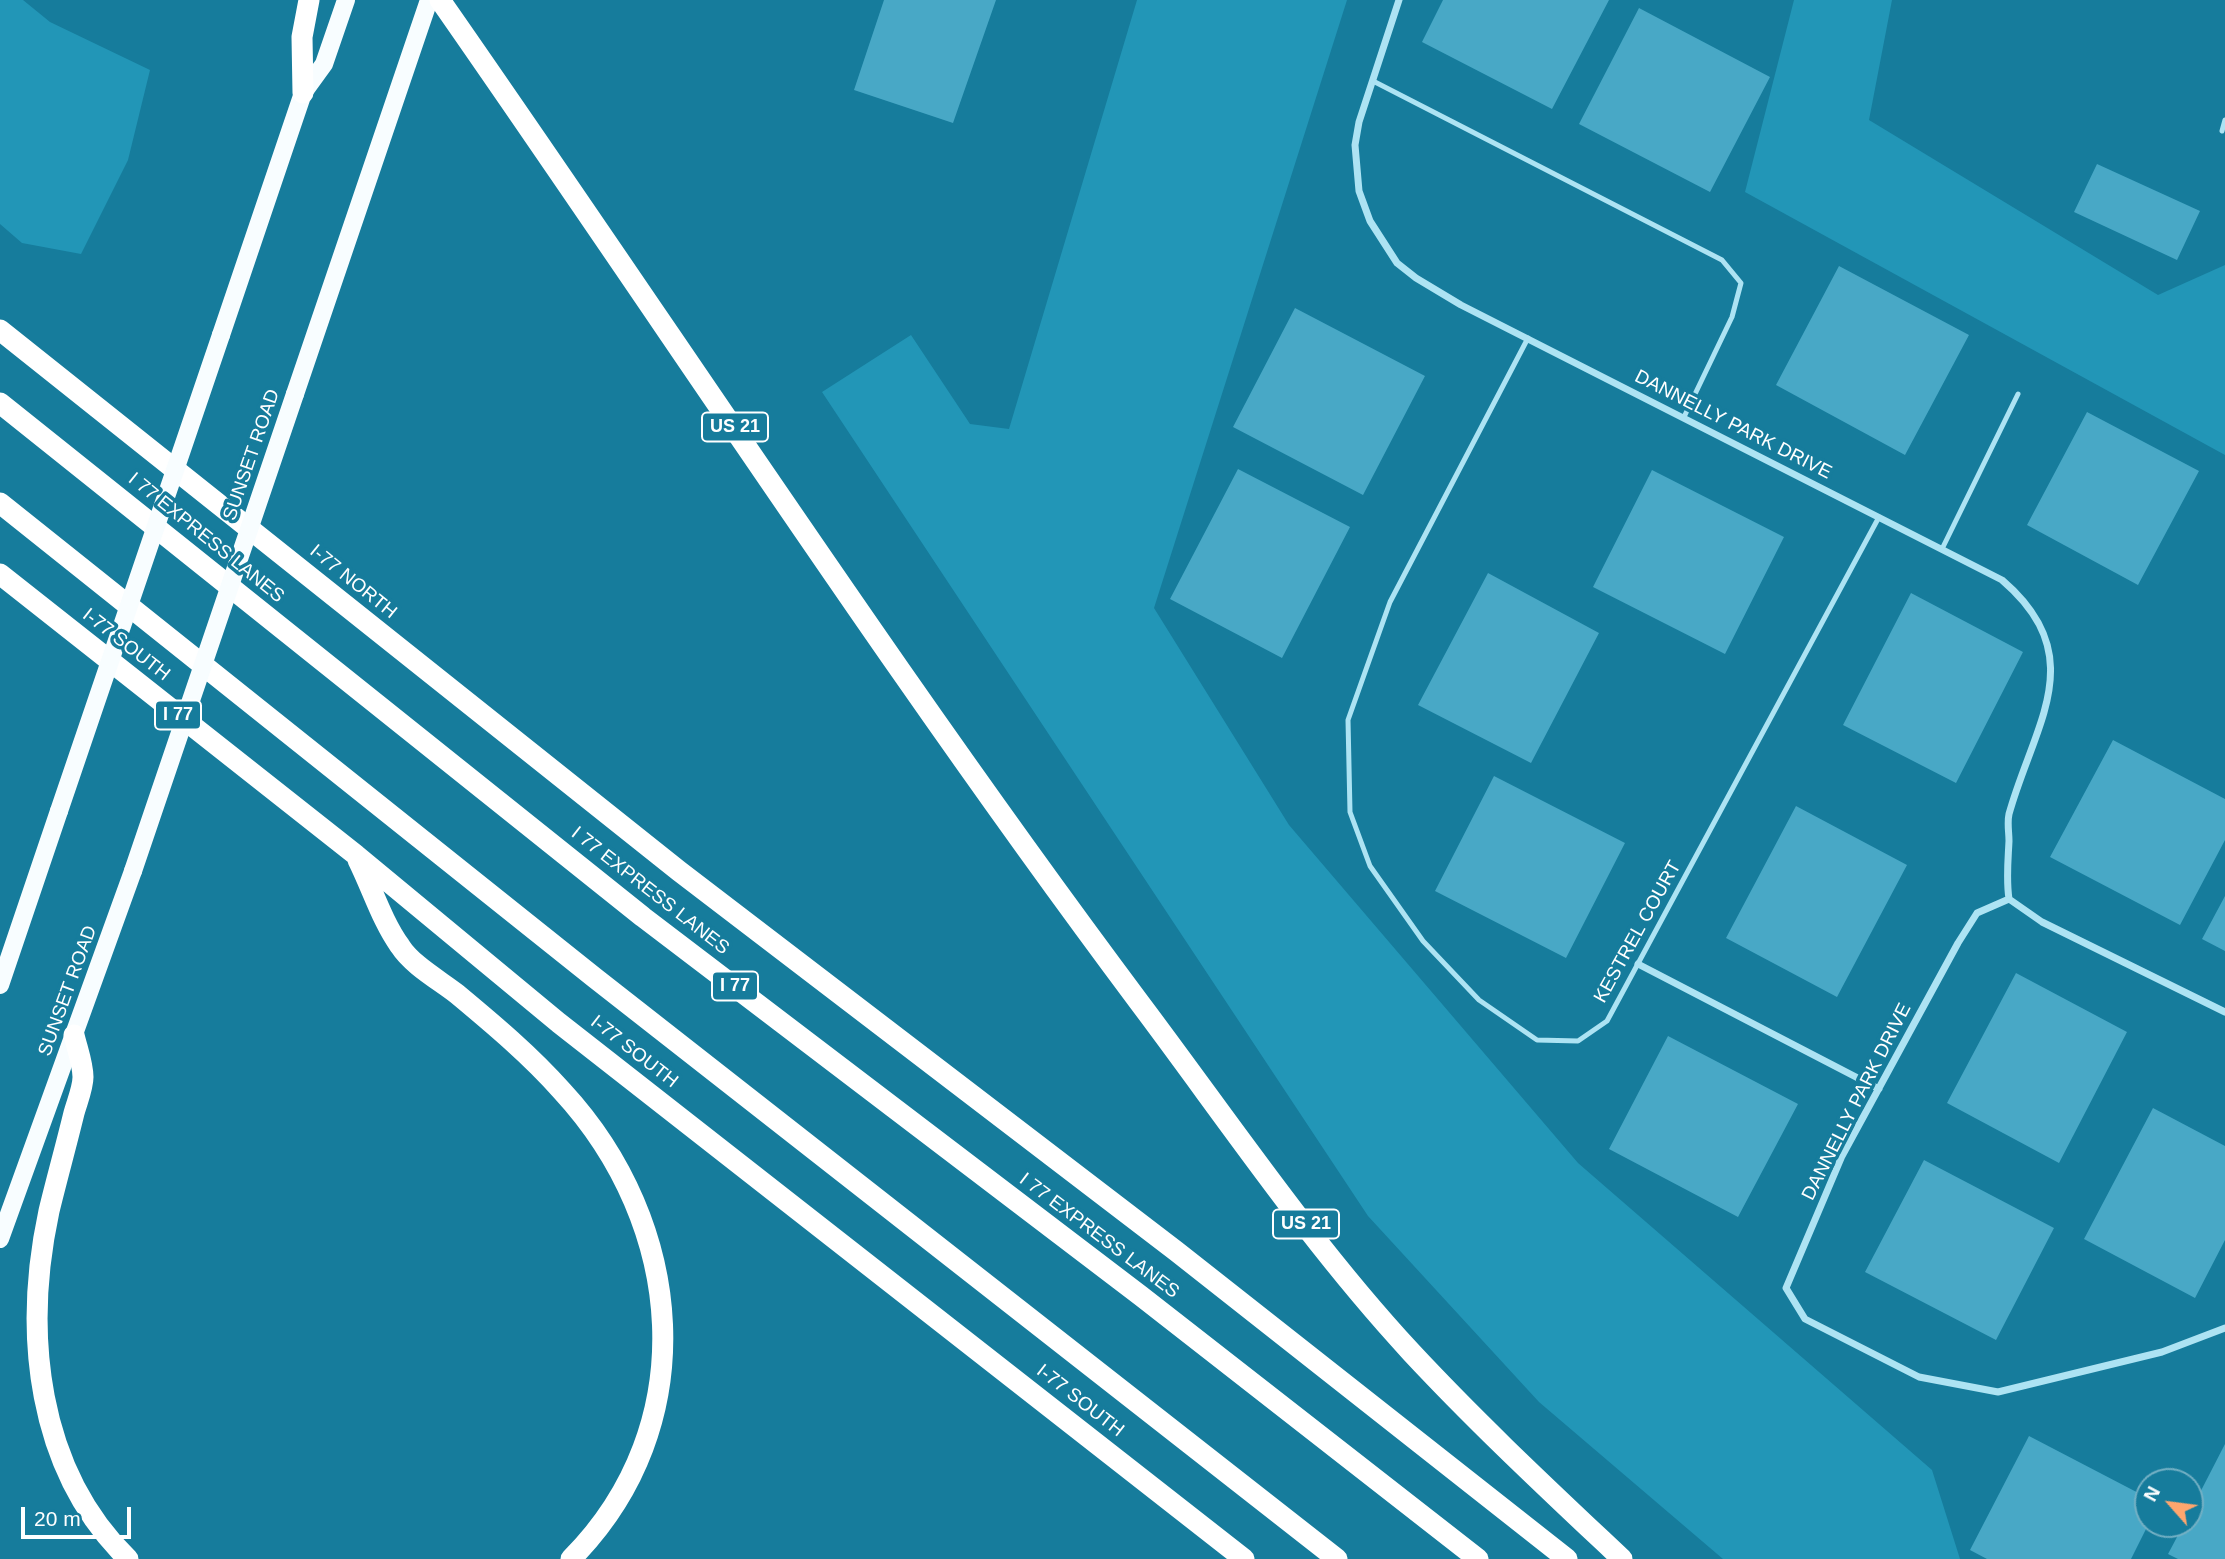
<!DOCTYPE html>
<html>
<head>
<meta charset="utf-8">
<style>
	body { margin:0 }
	#map { position:relative; width:2225px; height:1559px; overflow:hidden; background:#167c9c; font-family:Helvetica,sans-serif }
	canvas { display:block }
	.north { position:absolute; left:2134px; top:1468px; width:70px; height:70px; box-sizing:border-box; background:#167c9c; border:2px solid #73b0c4; border-radius:50%; rotate:298deg; font-size:19px; font-weight:700; line-height:28px; text-align:center; color:#fff }
	.north::after { content:''; display:block; margin:auto; width:24px; height:32px; background:#ffa66e; clip-path:polygon(50% 0,100% 100%,50% 72%,0 100%) }
	.scale { position:absolute; left:21px; top:1507px; width:110px; height:32px; box-sizing:border-box; border:4px solid #fff; border-top:0; padding-left:9px; font-size:21px; line-height:24px; white-space:nowrap; color:#fff; -webkit-text-stroke:5px #167c9c; paint-order:stroke }
</style>
</head>
<body>
<div id="map">
<canvas width="2225" height="1559"></canvas>
<div class="north">N</div>
<div class="scale">20 m</div>
</div>
<script>
const ctx = document.querySelector('canvas').getContext('2d');
ctx.lineJoin = 'round';
function fillPath(path, color) { ctx.fillStyle = color; ctx.fill(path, 'evenodd'); }
function stroke(path, color, width, dash) { ctx.strokeStyle = color; ctx.lineWidth = width; ctx.lineCap = dash ? 'butt' : 'round'; ctx.setLineDash(dash || []); ctx.stroke(path); }
function drawText(font, color, halo, rows, align = 'center') {
  ctx.font = font + ' Helvetica,sans-serif'; ctx.lineWidth = 7; ctx.setLineDash([]); ctx.textBaseline = 'middle'; ctx.strokeStyle = halo; ctx.fillStyle = color; for (const [text, x, y, turn = 0] of rows) {
    ctx.save(); ctx.translate(x, y); ctx.rotate((+turn || 0) * Math.PI / 180); ctx.textAlign = isNaN(turn) ? turn : align; if (halo) ctx.strokeText(text, 0, 0); ctx.fillText(text, 0, 0); ctx.restore();
  }
}
fillPath(new Path2D(`
	M0 0H23L50 22 150 70 128 160 81 254 22 243 0 224Z
	M1137 0H1347L1154 608 1289 825 1578 1163 1932 1470 1960 1559H1723L1539 1402 1368 1216 822 392 911 335 970 424 1009 429Z
	M1794 0H1892L1869 120 2158 295 2225 265V455L1745 192Z`), '#2296b7');
fillPath(new Path2D(`
	M884 0H996L953 123 854 90Z
	M1443 0H1609L1552 109 1422 42Z
	M1639 8 1770 77 1710 192 1579 124Z
	M2097 164 2200 211 2177 260 2074 212Z
	M1839 266 1969 335 1905 455 1776 385Z
	M1295 308 1425 376 1363 495 1233 427Z
	M2087 412 2199 471 2138 585 2027 525Z
	M1238 469 1350 527 1282 658 1170 599Z
	M1652 470 1784 537 1725 654 1593 587Z
	M1488 573 1599 633 1531 763 1418 705Z
	M1911 593 2023 652 1956 783 1843 725Z
	M2113 740 2225 799V840L2180 925 2050 857Z
	M1494 776 1625 843 1566 958 1435 891Z
	M1796 806 1907 865 1837 997 1726 938Z
	M2225 896V951L2202 939Z
	M2016 973 2127 1032 2059 1163 1947 1103Z
	M1668 1036 1798 1104 1738 1217 1609 1149Z
	M2153 1108 2225 1146V1240L2195 1298 2084 1239Z
	M1924 1160 2054 1228 1996 1340 1865 1272Z
	M2029 1436 2148 1498V1525L2131 1559H1987L1970 1550Z
	M2225 1444V1559H2178L2168 1554 2184 1524H2190V1512Z`), '#48a8c6');
stroke(new Path2D(`
	M1373 81 1722 260 1741 283 1732 317 1684 417
	M2222 131 2225 120
	M1528 338 1390 602 1348 720 1350 812 1370 866 1423 941 1479 1000 1537 1040 1578 1041 1607 1021 1879 517
	M1942 549 2018 394`), '#ade3f3', 5);
stroke(new Path2D(`
	M1399 0 1359 122 1355 145 1359 191 1370 221 1397 263 1416 278 1461 305 2002 580C2092 657 2034 724 2009 814 2007 823 2009 832 2009 841 2008 862 2006 879 2009 899L2042 922 2225 1012
	M2009 899 1977 913 1958 943 1842 1156 1786 1288 1805 1319 1919 1377 1998 1392 2162 1352 2225 1328
	M1638 964 1879 1089`), '#ade3f3', 7);
stroke(new Path2D(`
	M221 335 303 93 324 64 346 0
	M295 394 429 0
	M0 985 59 811
	M0 1239 133 871`), '#f8fdff', 18);
stroke(new Path2D(`
	M440 0C673 334 895 676 1139 1002 1227 1119 1311 1244 1411 1352 1478 1424 1550 1491 1622 1559
	M303 93 302 37 309 0
	M0 330 679 871 1176 1251 1567 1559
	M0 403 643 917 1141 1296 1478 1559
	M0 503 595 978 1337 1559
	M0 574 356 855 559 1023 1244 1559
	M358 860C372 888 382 921 400 946 412 965 439 980 457 994 493 1024 530 1055 562 1091 685 1224 704 1425 571 1559
	M74 1035C77 1048 83 1064 83 1077 83 1088 77 1102 74 1113 66 1146 57 1178 49 1211 23 1332 36 1469 128 1559`), '#fff', 21);
stroke(new Path2D(`
	M59 811 221 335
	M133 871 295 394`), '#f8fdff', 18);
for (const [x, y, w] of [
	[735,427,66],
	[178,715,46],
	[735,986,46],
	[1306,1224,66]
]) { const box = new Path2D(); box.roundRect(x - w / 2, y - 14.5, w, 29, 5); ctx.fillStyle = '#167c9c'; ctx.fill(box); stroke(box, '#fff', 2); }
drawText('bold 18px', '#fff', null, [
	["US 21",735,427],
	["I 77",178,715],
	["I 77",735,986],
	["US 21",1306,1224]
]);
drawText('19px', '#fff', '#167c9c', [
	["DANNELLY PARK DRIVE",1733,425,27],
	["SUNSET ROAD",252,455,-71],
	["I 77 EXPRESS LANES",206,538,39],
	["I-77 NORTH",353,582,39],
	["I-77 SOUTH",126,645,38],
	["I 77 EXPRESS LANES",650,891,38],
	["KESTREL COURT",1638,932,-61],
	["SUNSET ROAD",68,991,-70],
	["I-77 SOUTH",634,1052,38],
	["DANNELLY PARK DRIVE",1857,1102,-63],
	["I 77 EXPRESS LANES",1099,1236,37],
	["I-77 SOUTH",1080,1401,38]
]);
</script>
</body>
</html>
